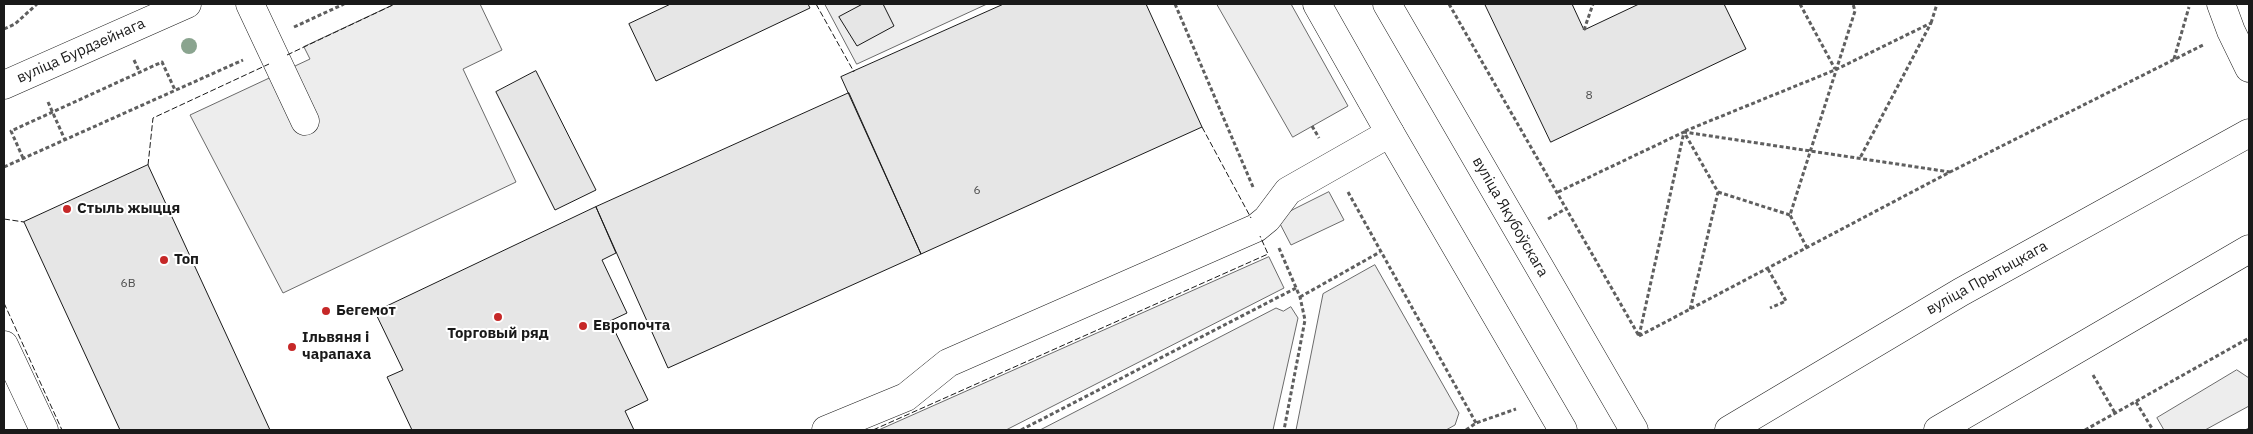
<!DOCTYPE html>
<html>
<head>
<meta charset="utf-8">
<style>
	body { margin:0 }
	#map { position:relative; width:2253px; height:434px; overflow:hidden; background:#fff; font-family:"IBM Plex Sans",sans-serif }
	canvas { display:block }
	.frame { position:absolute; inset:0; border:5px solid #1a1a1a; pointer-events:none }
</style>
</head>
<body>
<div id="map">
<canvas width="2253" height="434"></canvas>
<div class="frame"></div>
</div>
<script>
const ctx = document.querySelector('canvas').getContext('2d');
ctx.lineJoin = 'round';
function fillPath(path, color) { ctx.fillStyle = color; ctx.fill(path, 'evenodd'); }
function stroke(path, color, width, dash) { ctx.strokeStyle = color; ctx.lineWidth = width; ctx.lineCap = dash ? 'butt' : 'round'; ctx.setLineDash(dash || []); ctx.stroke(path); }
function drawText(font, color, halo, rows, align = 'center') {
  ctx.font = font + ' "IBM Plex Sans",sans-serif'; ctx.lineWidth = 4; ctx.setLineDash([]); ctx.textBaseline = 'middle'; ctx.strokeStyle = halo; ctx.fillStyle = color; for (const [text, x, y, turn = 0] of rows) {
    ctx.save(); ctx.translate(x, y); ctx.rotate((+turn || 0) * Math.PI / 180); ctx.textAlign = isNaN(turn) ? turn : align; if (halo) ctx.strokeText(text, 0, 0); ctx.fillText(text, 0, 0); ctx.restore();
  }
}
const built = new Path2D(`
	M395 4H480L502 50 463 69 516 182 283 293 190 115 310 59 304 47Z
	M825 4H987L857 64Z
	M1217 4H1291L1348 106 1293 137Z
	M1329 192 1344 220 1291 245 1277 218Z
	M1269 257 1284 288 1006 430H879Z
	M1375 265 1459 413 1455 425 1446 430H1296L1323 294Z
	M1291 307 1298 318 1273 430H1040L1276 308 1283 311Z
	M2237 370 2249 378V406L2205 430H2164L2157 418Z`);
fillPath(built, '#ededed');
stroke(built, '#6a6a6a', 1);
const building = new Path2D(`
	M671 4H808L810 8 656 81 629 24Z
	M863 4H883L894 26 857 46 839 17Z
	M1004 4H1146L1202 127 921 254 841 77Z
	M1485 4H1572L1584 30 1639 4H1724L1746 49 1551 142Z
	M536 71 596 190 555 210 496 92Z
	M849 93 921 254 668 368 596 207Z
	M148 165 232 347 270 430H120L24 222Z
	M596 207 616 253 602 260 627 313 610 321 648 400 625 411 634 430H412L387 377 403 370 375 312Z`);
fillPath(building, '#e6e6e6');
stroke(building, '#1a1a1a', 1);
const minor = new Path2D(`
	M250 4 305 121
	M2221 4 2231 31 2249 68
	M4 85 187 4
	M4 345 44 430
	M826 430 906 397 948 363 1256 228 1267 219 1288 191 1390 133`);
const major = new Path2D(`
	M1317 4 1390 133 1563 430
	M1387 4 1634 430
	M1729 430 1961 292 2249 133
	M1938 430 2249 249`);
stroke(minor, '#1a1a1a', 29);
stroke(major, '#1a1a1a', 29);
stroke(new Path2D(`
	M1175 4 1253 187
	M1449 4 1639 336
	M1800 4 1835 69
	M1931 23 1937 4
	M294 27 344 4
	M4 29 15 24 37 4
	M1584 30 1593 4
	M2174 59 2189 7
	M134 60 140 73
	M48 102 65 140
	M1312 126 1319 138
	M1685 131 1835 70 1931 23 1860 158
	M23 158 11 131 162 62 175 90
	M4 167 243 60
	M1348 192 1476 423
	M1558 192 1684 132 1718 192 1690 310
	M1718 192 1790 215
	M1548 219 1567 208
	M1279 248 1300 297 1305 320 1284 430
	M1807 248 1790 215 1855 11 1853 4
	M1768 269 1786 301 1770 308
	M1300 297 1380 252
	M1639 336 1950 172 2203 45
	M1639 336 1684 132 1950 172
	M2093 375 2115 413
	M2136 402 2153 430
	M1021 430 1296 288
	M1466 430 1476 423 1516 409
	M2085 430 2249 338
	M2247 430 2249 429`), '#5f5f5f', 3, [4, 2.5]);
stroke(minor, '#fff', 28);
stroke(major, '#fff', 28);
stroke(new Path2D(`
	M816 4 854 72
	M287 55 395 4
	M1202 127 1251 218
	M148 165 153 118 269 64
	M4 219 24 222
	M4 303 62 430
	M873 430 1268 254 1260 236`), '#1a1a1a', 1, [6, 2.5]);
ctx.fillStyle = '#8aa48f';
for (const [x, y] of [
	[189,46]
]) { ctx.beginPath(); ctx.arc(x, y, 8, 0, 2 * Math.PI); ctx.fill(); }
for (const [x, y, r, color] of [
	[67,209,5,"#c62828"],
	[164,260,5,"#c62828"],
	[326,311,5,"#c62828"],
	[498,317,5,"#c62828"],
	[583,326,5,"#c62828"],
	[292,347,5,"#c62828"]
]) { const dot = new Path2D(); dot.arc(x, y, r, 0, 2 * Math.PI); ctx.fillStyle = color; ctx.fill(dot); stroke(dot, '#fff', 2); }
drawText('12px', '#4d4d4d', null, [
	["8",1589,96],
	["6",977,191],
	["6В",128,284]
]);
drawText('15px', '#1a1a1a', '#fff', [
	["вуліца Бурдзейнага",81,51,-24],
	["вуліца Якубоўскага",1510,217,60],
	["вуліца Прытыцкага",1987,278,-29]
]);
drawText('bold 15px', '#1a1a1a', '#fff', [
	["Стыль жыцця",77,209],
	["Топ",174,260],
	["Бегемот",336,311],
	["Европочта",593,326],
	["Торговый ряд",498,334,"center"],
	["Ільвяня і",302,338],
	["чарапаха",302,355]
], 'left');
</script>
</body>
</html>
